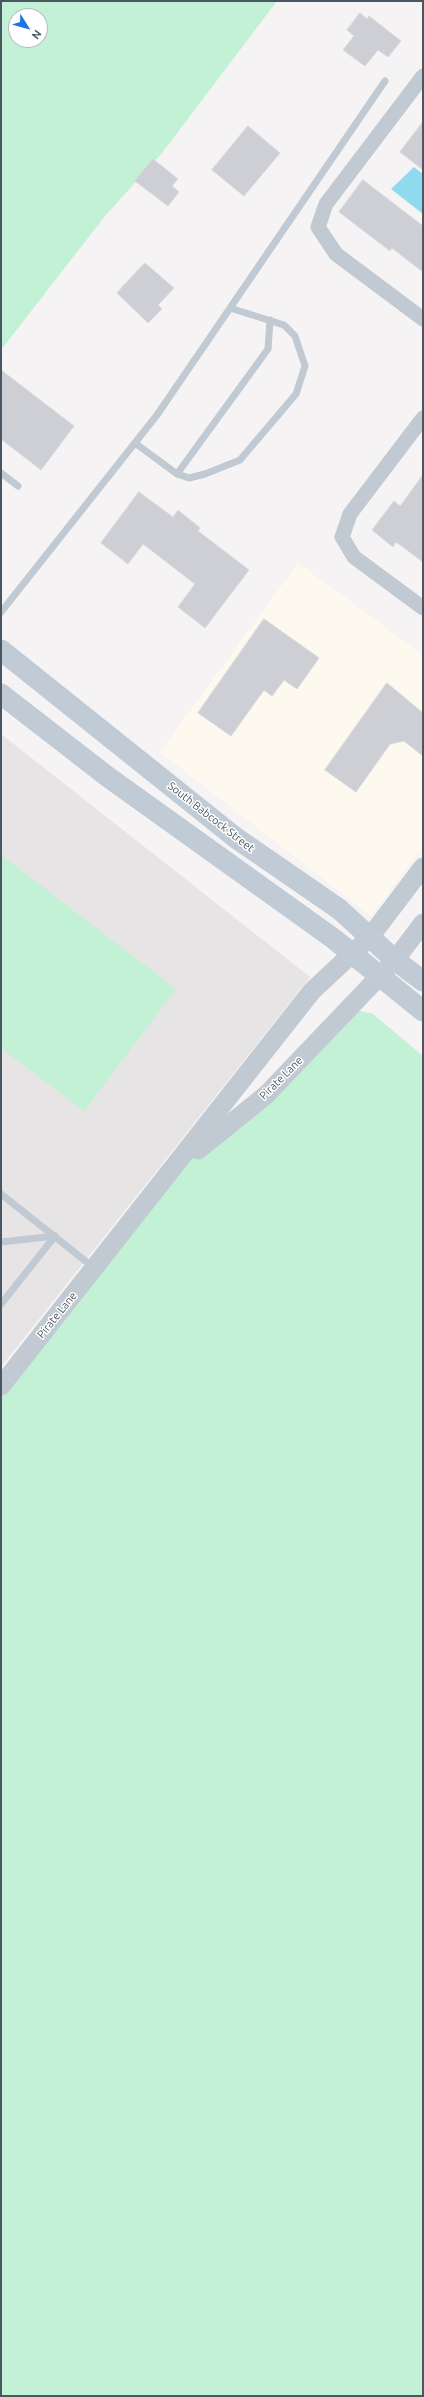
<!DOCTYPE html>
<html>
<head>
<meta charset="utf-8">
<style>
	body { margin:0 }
	#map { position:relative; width:424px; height:2397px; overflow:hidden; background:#f5f3f3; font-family:Ubuntu,sans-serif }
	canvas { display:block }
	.frame { position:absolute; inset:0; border:2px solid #4a5661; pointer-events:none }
	.north { position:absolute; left:8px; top:8px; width:40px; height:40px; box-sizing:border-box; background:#fff; border:1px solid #b7bbc0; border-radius:50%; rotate:127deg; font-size:11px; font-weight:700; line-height:16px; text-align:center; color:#4a5661 }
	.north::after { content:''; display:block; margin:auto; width:14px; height:18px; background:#1a73e8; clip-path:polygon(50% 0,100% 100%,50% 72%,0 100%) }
</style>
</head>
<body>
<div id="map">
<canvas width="424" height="2397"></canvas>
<div class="frame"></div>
<div class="north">N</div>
</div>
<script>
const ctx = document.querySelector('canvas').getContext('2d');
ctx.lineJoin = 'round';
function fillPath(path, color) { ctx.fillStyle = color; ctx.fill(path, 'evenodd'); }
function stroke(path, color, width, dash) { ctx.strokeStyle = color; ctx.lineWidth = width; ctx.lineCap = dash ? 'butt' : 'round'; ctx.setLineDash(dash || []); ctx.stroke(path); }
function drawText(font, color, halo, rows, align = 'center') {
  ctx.font = font + ' Ubuntu,sans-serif'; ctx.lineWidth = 3; ctx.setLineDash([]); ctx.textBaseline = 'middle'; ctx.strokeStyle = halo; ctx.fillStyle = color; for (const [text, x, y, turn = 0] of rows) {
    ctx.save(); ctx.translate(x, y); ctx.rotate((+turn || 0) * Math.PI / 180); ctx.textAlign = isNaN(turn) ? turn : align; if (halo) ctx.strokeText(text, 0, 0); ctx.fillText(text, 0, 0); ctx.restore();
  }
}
fillPath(new Path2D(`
	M298 563 423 655V846L371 916 160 752Z`), '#fdf9ef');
fillPath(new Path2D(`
	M1 734 310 977 1 1367Z`), '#e6e4e5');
fillPath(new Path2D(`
	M1 1H277L162 153 105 216 1 350ZM16 16H40V40H16Z
	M1 855 176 989 84 1111 1 1048Z
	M349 1008 373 1014 423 1056V2396H1V1386L174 1170Z`), '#c3f1d5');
fillPath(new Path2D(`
	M414 167 423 174V214L391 189Z`), '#90daee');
const building = new Path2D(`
	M360 13 367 19 369 16 401 41 388 57 378 50 365 66 343 50 354 36 347 30Z
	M423 122V170L400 152Z
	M248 126 280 153 244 196 212 170Z
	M153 159 178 179 172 186 179 192 168 206 135 181Z
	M363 180 423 226V272L392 248 390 251 339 212Z
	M145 263 174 288 158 305 162 309 148 323 117 293Z
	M1 370 74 426 41 470 1 439Z
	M423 475V562L396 542 393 547 372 530 394 501 400 506Z
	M139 492 173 517 178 510 200 528 198 531 249 570 205 628 178 607 195 584 143 544 128 564 101 543Z
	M264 619 319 658 297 689 284 680 272 696 264 690 231 736 198 713Z
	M387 683 423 713V756L404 741 390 744 356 792 325 770Z`);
fillPath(building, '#cdcfd5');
stroke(building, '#d7d9de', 1);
stroke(new Path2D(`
	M135 443 177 474 189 478 205 474 240 460 296 394 305 366 295 336 284 325 230 308
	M1 473 18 486
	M177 474 268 349 270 320
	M1 612 157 415 385 81
	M1 1194 93 1267
	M1 1242 55 1236
	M1 1304 55 1236`), '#c1cad2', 7);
stroke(new Path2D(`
	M423 76 326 204 318 227 336 254 423 319
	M423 418 350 514 342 537 354 557 423 608`), '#c1cad2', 15);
stroke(new Path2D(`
	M198 1150 266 1095 395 960 423 923
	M1 1386 312 991 370 937 423 867`), '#c1cad2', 19);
stroke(new Path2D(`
	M1 650 236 838 339 909 395 960 423 981
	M1 694 108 777 334 939 423 1011`), '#c1cbd6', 21);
drawText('11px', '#4a5661', '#fff', [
	["South Babcock Street",211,817,38],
	["Pirate Lane",281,1078,-45],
	["Pirate Lane",57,1315,-51]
]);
</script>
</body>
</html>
